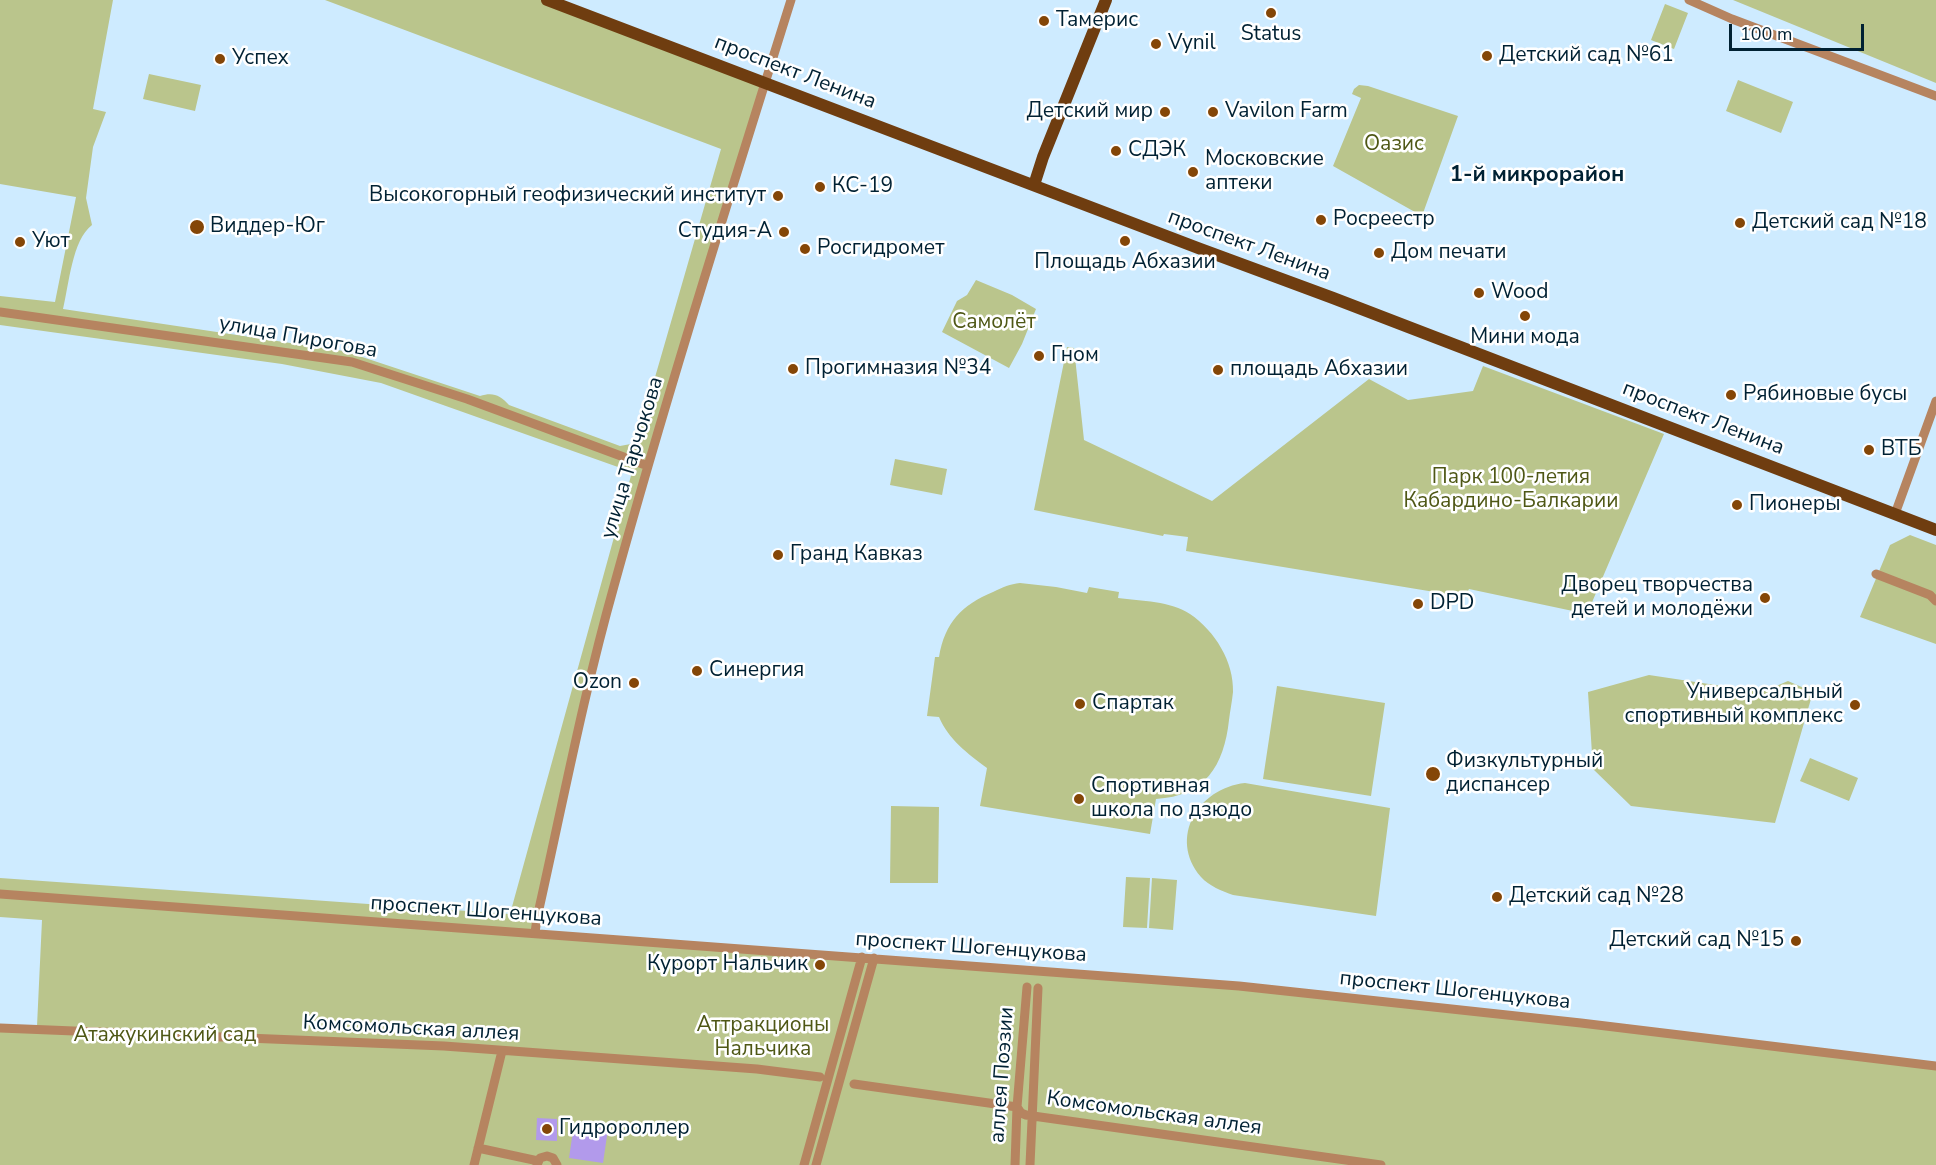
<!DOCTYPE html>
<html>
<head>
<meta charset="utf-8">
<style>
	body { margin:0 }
	#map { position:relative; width:1936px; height:1165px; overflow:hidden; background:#ceebff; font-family:"Nunito Sans",sans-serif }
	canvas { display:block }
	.scale { position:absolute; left:1729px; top:24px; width:135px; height:27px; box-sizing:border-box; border:3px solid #002133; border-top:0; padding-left:8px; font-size:18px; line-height:21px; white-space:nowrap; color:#002133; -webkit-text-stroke:4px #fff; paint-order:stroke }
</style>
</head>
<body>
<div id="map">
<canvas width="1936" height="1165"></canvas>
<div class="scale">100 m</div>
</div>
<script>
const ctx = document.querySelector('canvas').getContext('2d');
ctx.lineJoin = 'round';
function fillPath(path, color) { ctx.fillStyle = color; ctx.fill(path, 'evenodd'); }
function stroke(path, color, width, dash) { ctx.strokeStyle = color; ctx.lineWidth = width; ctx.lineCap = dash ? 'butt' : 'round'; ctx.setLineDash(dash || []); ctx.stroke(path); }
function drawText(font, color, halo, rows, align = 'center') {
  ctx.font = font + ' "Nunito Sans",sans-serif'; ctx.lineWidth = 5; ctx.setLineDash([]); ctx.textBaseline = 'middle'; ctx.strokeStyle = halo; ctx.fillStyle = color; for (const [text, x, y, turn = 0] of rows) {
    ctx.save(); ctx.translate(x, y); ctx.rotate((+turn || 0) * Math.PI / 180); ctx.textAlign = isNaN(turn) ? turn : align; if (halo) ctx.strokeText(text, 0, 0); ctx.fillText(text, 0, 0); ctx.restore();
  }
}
fillPath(new Path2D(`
	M0 0H113L93 109 106 112 93 147 86 198 92 225C72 240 69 285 63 309L344 351 480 396C493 392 500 395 509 405L620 446 636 443 721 149 325 0H547L766 83 613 588 535 933 1239 986 1936 1066V1165H0V1025L37 1026 42 920 0 917V878L510 914 632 472 381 383 282 364 0 325V296L55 302 76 197 0 184Z
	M1733 0H1936V83Z
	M1665 4 1688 13 1674 49 1651 40Z
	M149 74 201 85 195 111 143 99Z
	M1738 80 1793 102 1781 133 1726 111Z
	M1359 85 1368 86 1458 116 1422 216 1333 166 1361 98 1352 94 1354 89Z
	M976 280 1012 295 1036 309 1022 344 1009 368 942 332 957 301 967 295Z
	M1067 347 1074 348 1084 440 1212 501 1369 379 1408 400 1473 391 1483 366 1664 434 1587 614 1469 589 1465 597 1186 551 1188 537 1164 534 1163 536 1034 510Z
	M895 459 947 469 942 495 890 485Z
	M1910 535 1936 545V644L1860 617 1890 545Z
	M1020 583 1056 587 1087 593 1089 587 1119 592 1118 598C1141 601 1171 601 1190 614 1215 631 1234 662 1233 692 1232 702 1230 711 1229 720 1224 766 1205 796 1156 799L1150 834 980 806 987 768C967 753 949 740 939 717L927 716 935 657H939C945 622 962 605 993 592 1003 587 1010 584 1020 583Z
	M1649 675 1762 692 1788 681 1813 692 1775 823 1631 806 1593 769 1588 692Z
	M1277 686 1385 703 1371 796 1263 779Z
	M1810 758 1858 778 1849 801 1800 781Z
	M1245 783 1390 808 1376 916 1233 895C1222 891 1209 886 1201 877 1168 838 1198 788 1245 783Z
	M891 806 939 807 938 883H890Z
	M1126 877 1150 878 1147 928 1123 927Z
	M1152 878 1177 880 1173 930 1149 928Z`), '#bac58c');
fillPath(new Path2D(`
	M537 1118 557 1119V1141L536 1140Z
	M574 1124 608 1129 603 1163 569 1158Z`), '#b29aeb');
stroke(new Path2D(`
	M1689 0 1732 19 1936 96
	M0 312 352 362 467 399 648 466
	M1895 514 1936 401
	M1876 574 1930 595 1936 601
	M0 894 1239 986 1581 1023 1936 1066
	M535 933 537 918C562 807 583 696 614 586 668 390 730 195 791 0
	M0 1028 444 1046 757 1069 820 1077
	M854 1084 1017 1107 1021 1113 1026 1115 1381 1165
	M478 1148 538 1161
	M474 1165 502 1051
	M537 1165 540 1158 547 1156 553 1158 557 1165
	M804 1165 862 957
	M816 1165 874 958
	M1015 1165 1017 1107 1027 987
	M1030 1165 1038 988`), '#b68460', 9);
stroke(new Path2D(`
	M547 0 1198 248 1333 298 1936 530
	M1034 185 1043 157 1106 0`), '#6f3d10', 12);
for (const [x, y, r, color] of [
	[1271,13,6,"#844607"],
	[1044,21,6,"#844607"],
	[1156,44,6,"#844607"],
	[1487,56,6,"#844607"],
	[220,59,6,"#844607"],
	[1165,112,6,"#844607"],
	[1213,112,6,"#844607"],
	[1116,151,6,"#844607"],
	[1193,172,6,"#844607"],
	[820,187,6,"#844607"],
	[778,196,6,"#844607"],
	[1321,220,6,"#844607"],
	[1740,223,6,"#844607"],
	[197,227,8,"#844607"],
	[784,232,6,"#844607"],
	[1125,241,6,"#844607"],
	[20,242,6,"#844607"],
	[805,249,6,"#844607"],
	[1379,253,6,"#844607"],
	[1479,293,6,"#844607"],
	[1525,316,6,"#844607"],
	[1039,356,6,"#844607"],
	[793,369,6,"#844607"],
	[1218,370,6,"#844607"],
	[1731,395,6,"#844607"],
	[1869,450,6,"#844607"],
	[1737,505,6,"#844607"],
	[778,555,6,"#844607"],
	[1765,598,6,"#844607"],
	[1418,604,6,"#844607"],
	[697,671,6,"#844607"],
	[634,683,6,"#844607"],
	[1080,704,6,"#844607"],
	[1855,705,6,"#844607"],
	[1433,774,8,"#844607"],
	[1079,799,6,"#844607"],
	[1497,897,6,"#844607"],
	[1796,941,6,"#844607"],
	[820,965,6,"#844607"],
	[547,1129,6,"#844607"]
]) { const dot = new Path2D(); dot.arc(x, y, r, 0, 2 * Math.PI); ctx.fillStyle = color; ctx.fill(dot); stroke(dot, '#fff', 2); }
drawText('21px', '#002133', '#fff', [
	["Тамерис",1056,21],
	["Status",1271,35,"center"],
	["Vynil",1168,44],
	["Детский сад №61",1499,56],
	["Успех",232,59],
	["Детский мир",1153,112,"right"],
	["Vavilon Farm",1225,112],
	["СДЭК",1128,151],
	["Московские",1205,160],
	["аптеки",1205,184],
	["КС-19",832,187],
	["Высокогорный геофизический институт",766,196,"right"],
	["Росреестр",1333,220],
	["Детский сад №18",1752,223],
	["Виддер-Юг",210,227],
	["Студия-А",772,232,"right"],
	["Уют",32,242],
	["Росгидромет",817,249],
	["Дом печати",1391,253],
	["Площадь Абхазии",1125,263,"center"],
	["Wood",1491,293],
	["Мини мода",1525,338,"center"],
	["Гном",1051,356],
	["Прогимназия №34",805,369],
	["площадь Абхазии",1230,370],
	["Рябиновые бусы",1743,395],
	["ВТБ",1881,450],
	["Пионеры",1749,505],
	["Гранд Кавказ",790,555],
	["Дворец творчества",1753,586,"right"],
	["детей и молодёжи",1753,610,"right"],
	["DPD",1430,604],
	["Синергия",709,671],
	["Ozon",622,683,"right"],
	["Универсальный",1843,693,"right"],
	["спортивный комплекс",1843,717,"right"],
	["Спартак",1092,704],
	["Физкультурный",1446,762],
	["диспансер",1446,786],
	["Спортивная",1091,787],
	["школа по дзюдо",1091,811],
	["Детский сад №28",1509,897],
	["Детский сад №15",1784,941,"right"],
	["Курорт Нальчик",808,965,"right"],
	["Гидророллер",559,1129]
], 'left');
drawText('21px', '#002133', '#fff', [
	["проспект Ленина",795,73,21],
	["проспект Ленина",1249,246,20],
	["улица Пирогова",298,338,10],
	["проспект Ленина",1703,419,21],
	["улица Тарчокова",633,458,-73],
	["проспект Шогенцукова",486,912,4],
	["проспект Шогенцукова",971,948,4],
	["проспект Шогенцукова",1455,991,6],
	["Комсомольская аллея",411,1029,3],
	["аллея Поэзии",1003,1075,-86],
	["Комсомольская аллея",1154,1114,8]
]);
drawText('21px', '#4e5715', '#fff', [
	["Оазис",1394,145],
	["Самолёт",994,323],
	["Парк 100-летия",1511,478],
	["Кабардино-Балкарии",1511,502],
	["Аттракционы",763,1026],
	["Нальчика",763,1050],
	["Атажукинский сад",165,1036]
]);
drawText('bold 22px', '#002133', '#fff', [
	["1-й микрорайон",1537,176]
]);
</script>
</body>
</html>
